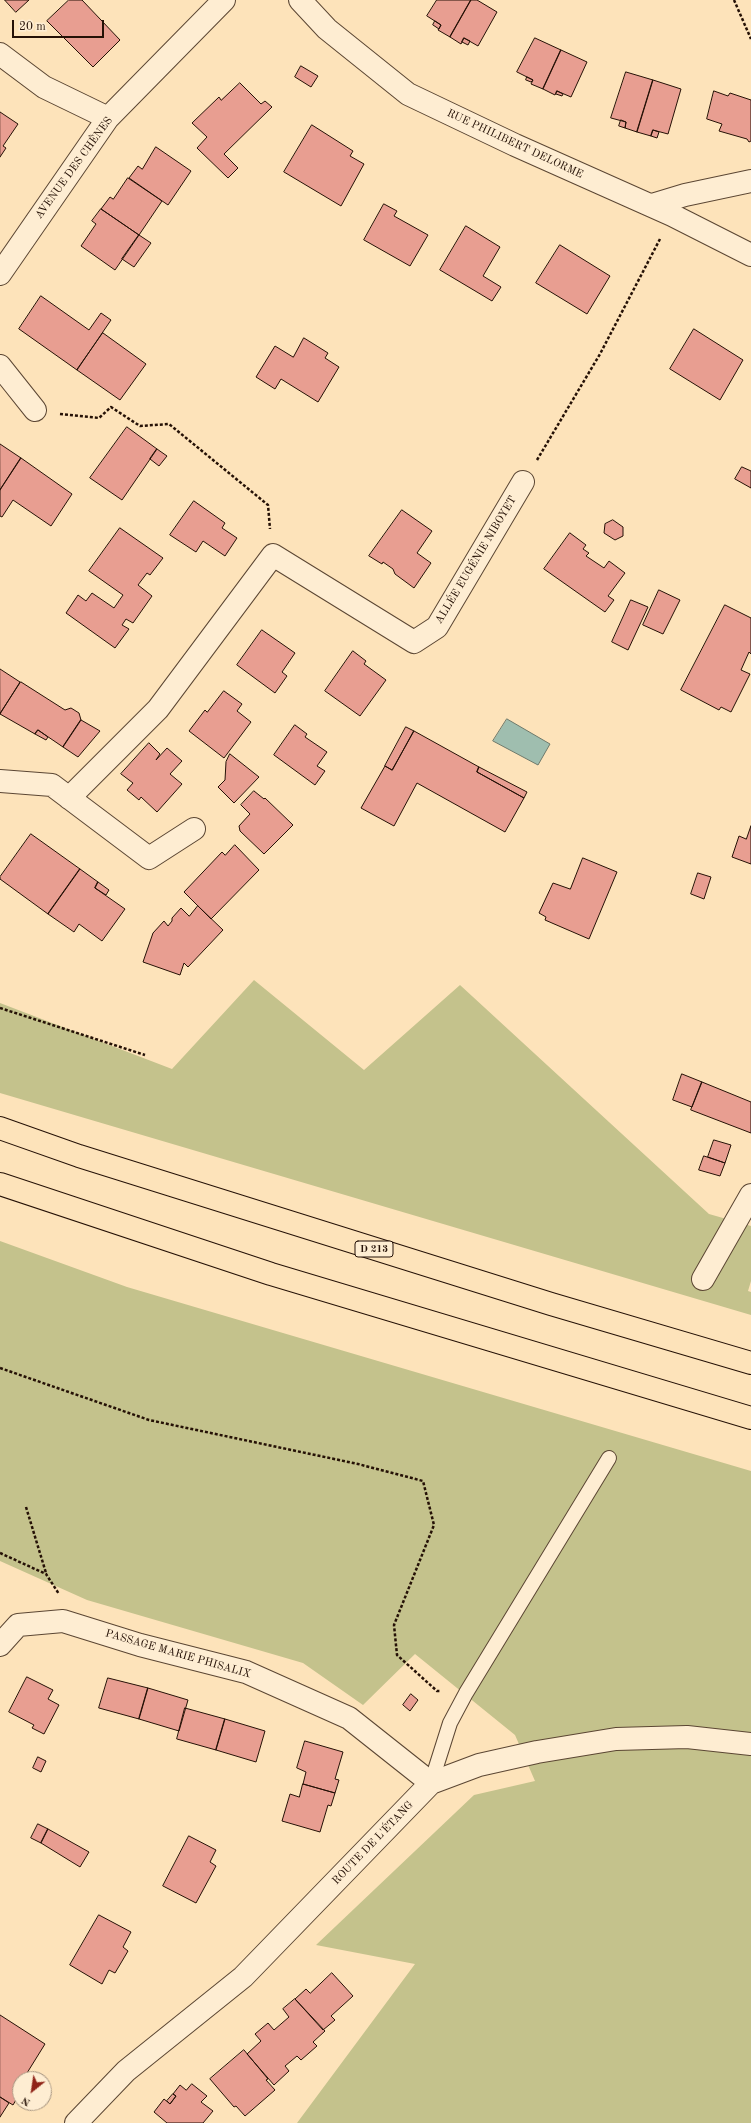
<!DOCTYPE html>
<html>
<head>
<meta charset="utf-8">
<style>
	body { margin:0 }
	#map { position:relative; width:751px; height:2123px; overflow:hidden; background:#fde3ba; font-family:"Old Standard TT",serif }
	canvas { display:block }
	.north { position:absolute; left:12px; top:2071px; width:40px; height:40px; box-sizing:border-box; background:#feedd2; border:1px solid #a79580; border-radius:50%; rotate:210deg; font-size:11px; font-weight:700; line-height:16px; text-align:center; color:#251106 }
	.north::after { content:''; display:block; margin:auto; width:14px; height:18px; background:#8f2418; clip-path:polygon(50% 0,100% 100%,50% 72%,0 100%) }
	.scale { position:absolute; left:12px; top:20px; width:92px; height:18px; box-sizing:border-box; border:2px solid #251106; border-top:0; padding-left:5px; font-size:12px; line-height:14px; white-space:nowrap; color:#251106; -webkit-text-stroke:3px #feedd2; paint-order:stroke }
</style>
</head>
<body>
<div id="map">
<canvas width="751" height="2123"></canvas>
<div class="north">N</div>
<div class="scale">20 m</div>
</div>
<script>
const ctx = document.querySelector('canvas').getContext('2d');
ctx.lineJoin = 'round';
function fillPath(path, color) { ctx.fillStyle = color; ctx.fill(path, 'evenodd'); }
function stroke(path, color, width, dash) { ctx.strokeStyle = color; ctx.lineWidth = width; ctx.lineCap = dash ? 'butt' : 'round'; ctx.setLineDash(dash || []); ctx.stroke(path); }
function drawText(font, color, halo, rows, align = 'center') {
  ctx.font = font + ' "Old Standard TT",serif'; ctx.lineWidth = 3; ctx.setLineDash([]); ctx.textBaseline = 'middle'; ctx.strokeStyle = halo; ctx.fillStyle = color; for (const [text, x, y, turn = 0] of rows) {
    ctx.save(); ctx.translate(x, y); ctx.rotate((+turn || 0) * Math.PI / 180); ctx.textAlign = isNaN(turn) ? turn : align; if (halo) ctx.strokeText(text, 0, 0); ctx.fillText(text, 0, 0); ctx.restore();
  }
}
fillPath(new Path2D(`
	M254 980 364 1070 460 985 709 1214 751 1226V1281L748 1291 751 1292V1315L0 1093V1003L172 1069Z
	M0 1241 127 1287 751 1471V2123H297L415 1964 316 1945 474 1795 535 1781 515 1735 415 1654 363 1705 303 1663 87 1600 0 1561Z`), '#c4c28c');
const water = new Path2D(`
	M507 719 550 744 538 765 493 741Z`);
fillPath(water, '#9fbeaf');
stroke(water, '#6e796b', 1);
const building = new Path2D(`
	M5 0H29L16 12Z
	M69 0H82L120 40 93 67 47 21Z
	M437 0H471L450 37 438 30 441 25 427 16Z
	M471 0H477L497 12 478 46 464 38 461 44 450 37Z
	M435 21 441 25 439 29 433 25Z
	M464 38 470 41 468 45 462 42Z
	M535 38 561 50 543 89 531 84 533 80 517 72Z
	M561 50 587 62 571 97 557 91 555 95 543 89Z
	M301 66 318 76 311 87 295 77Z
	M626 72 653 80 637 132 625 128 626 122 611 118Z
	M527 77 533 80 531 82 526 80Z
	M653 80 681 89 668 134 653 130 651 136 637 132Z
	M240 83 261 104 265 101 272 107 224 154 238 168 228 178 197 148 207 137 192 123 219 97 221 100Z
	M557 91 563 94 562 96 556 94Z
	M714 91 728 96 730 93 751 100V141L749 142 747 139 719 131 722 124 707 119Z
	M0 112 18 124 3 146 6 148 0 157Z
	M621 120 626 122 625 128 619 126Z
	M312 125 353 151 350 156 364 164 341 206 284 172Z
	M653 130 659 132 657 138 651 136Z
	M156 147 191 171 168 205 129 178 138 166 142 169Z
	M128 178 162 201 139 235 101 209 110 197 113 199Z
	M384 204 397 211 394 216 428 235 410 266 364 240Z
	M101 209 139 235 115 270 81 246 96 224 92 221Z
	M466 226 500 247 483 276 501 287 492 301 440 270Z
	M139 235 151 243 134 267 122 259Z
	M560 245 610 276 587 314 536 283Z
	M41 296 89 330 101 313 111 320 77 370 19 329Z
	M694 329 743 360 720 400 670 369Z
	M103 333 146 364 120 400 77 370Z
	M304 338 328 353 325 358 339 367 318 402 281 379 275 389 256 377 275 346 293 357Z
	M127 427 157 449 122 500 90 478Z
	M0 444 21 458 0 490Z
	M157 449 167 456 159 466 150 459Z
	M21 458 72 494 51 526 13 500 2 517 0 516V490Z
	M742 467 751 471V488L735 479Z
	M194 501 225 523 222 528 237 538 225 556 203 541 196 552 170 535Z
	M402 510 432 531 417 553 431 563 414 588 395 574 393 569 383 562 382 564 369 556Z
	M613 520 623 527V536L615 540 604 533 605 524Z
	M120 528 163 558 150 575 147 573 138 585 152 596 133 623 126 619 122 625 129 629 115 648 66 613 78 595 86 601 92 593 114 608 123 595 89 571Z
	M570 533 586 545 583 549 589 553 586 556 604 568 609 561 625 573 608 596 614 600 605 612 544 569Z
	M659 590 680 600 663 634 643 625Z
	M631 600 648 607 628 650 612 642Z
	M725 605 751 618V654L749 652 741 670 750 674 731 712 721 707 719 710 681 690Z
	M262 630 295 653 282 672 287 676 275 693 237 665Z
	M353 651 366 661 364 664 386 680 360 716 325 691Z
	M0 669 20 682 0 714Z
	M21 682 65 710 71 708 79 713 81 720 63 747 38 730 35 734 0 714Z
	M224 691 242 704 237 711 251 722 224 758 189 731 205 710 207 712Z
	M81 720 100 731 78 757 63 747Z
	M295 725 307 734 305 737 327 752 317 766 325 771 315 785 274 755Z
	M406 727 414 731 392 770 385 766Z
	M38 730 48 737 46 740 35 734Z
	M414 731 479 767 477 772 524 798 505 832 417 783 394 826 361 808 385 766 392 770Z
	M149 743 160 754 156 760 167 748 182 761 170 774 182 784 157 812 141 797 139 800 127 790 133 783 121 774Z
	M230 754 259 777 234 803 218 787 225 780 226 762Z
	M479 767 527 792 524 798 477 772Z
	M254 791 264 799 265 798 293 825 264 854 240 831 239 826 250 814 241 805Z
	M751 826V864L732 857 739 836 746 839Z
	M31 834 80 869 48 914 0 879V877Z
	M235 845 259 870 211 919 184 892 222 852 225 855Z
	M583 858 617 872 589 939 545 920 546 917 539 913 553 883 570 889Z
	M80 869 98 882 95 888 125 909 102 941 79 924 74 932 48 914Z
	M698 873 711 877 704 899 691 894Z
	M98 882 109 890 106 895 95 888Z
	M198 906 223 930 188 967 184 963 180 975 143 962 153 933 164 921 168 926 172 921V918L181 908 189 916Z
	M682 1074 702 1082 692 1107 673 1100Z
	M702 1082 751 1102V1133L691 1110Z
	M714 1140 731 1145 725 1163 708 1157Z
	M704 1156 725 1163 720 1176 699 1170Z
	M27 1677 53 1690 48 1699 59 1705 44 1734 32 1728 34 1725 9 1712Z
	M108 1678 148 1688 139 1719 99 1708Z
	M148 1688 188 1700 179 1731 139 1719Z
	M411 1694 418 1700 410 1711 403 1705Z
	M185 1708 225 1719 216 1750 177 1739Z
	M225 1719 265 1731 256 1762 216 1750Z
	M305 1741 343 1752 335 1779 339 1780 335 1793 303 1784 306 1772 297 1768Z
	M38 1757 46 1761 41 1772 33 1768Z
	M303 1784 335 1793 331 1806 328 1805 320 1832 282 1821 290 1794 299 1797Z
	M38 1824 48 1829 41 1843 31 1838Z
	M48 1829 89 1852 80 1867 41 1843Z
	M189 1836 216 1850 210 1862 216 1866 196 1903 163 1886Z
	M99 1915 131 1932 123 1947 128 1951 115 1973 109 1970 102 1984 70 1965Z
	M332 1973 353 1996 331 2016 335 2020 323 2030 295 1999 306 1989 310 1993Z
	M295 1999 325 2031 313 2042 317 2046 301 2060 297 2056 285 2066 289 2071 274 2085 247 2054 261 2041 255 2034 268 2023 274 2030 289 2017 283 2009Z
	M0 2015 45 2044 27 2073 29 2074 26 2079H20V2093L13 2105 0 2097Z
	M244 2050 268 2079 266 2080 275 2090 245 2116 236 2106 234 2107 210 2079Z
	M192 2084 207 2096 201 2102 213 2111 203 2123H167L154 2112 164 2099 170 2104 176 2096 173 2094 180 2085 186 2090Z
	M173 2094 176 2096 170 2104 167 2101Z
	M0 2097 9 2103 0 2117Z`);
fillPath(building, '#e89e91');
stroke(building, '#251106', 1);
const lane = new Path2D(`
	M431 1783 450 1723 466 1693 609 1458`);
const street = new Path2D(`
	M300 0 327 29 408 94 515 145 672 215 751 255
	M0 54 44 87 108 118
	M652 205 685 195 751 181
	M0 274 108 118 224 0
	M0 366 35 410
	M0 781 52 785 149 858 194 829
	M69 798 158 709 273 555 414 642 437 627 523 482
	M703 1279 751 1195
	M0 1645 18 1625 63 1621 140 1645 246 1672 349 1718 431 1783
	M76 2123 126 2071 243 1977 431 1783 479 1765 537 1752 616 1739 687 1737 751 1744`);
const highway = new Path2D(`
	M0 1128 79 1156 551 1304 751 1363
	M0 1184 271 1274 751 1418`);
stroke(lane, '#5b4633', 16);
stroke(street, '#5b4633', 24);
stroke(highway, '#251106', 24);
stroke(new Path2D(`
	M734 0 751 39
	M60 414 99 418 111 407 140 426 169 424 268 505 270 529
	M537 460 600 354 660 239
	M0 1008 145 1055
	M0 1368 149 1420 358 1464 423 1481 434 1525 394 1625 397 1655 437 1691H440
	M26 1507 46 1573
	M0 1553 46 1574 59 1594`), '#251106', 2.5, [3, 2]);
stroke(lane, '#feedd2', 14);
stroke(street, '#feedd2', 22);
stroke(highway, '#fde3ba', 22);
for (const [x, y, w] of [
	[374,1249,38]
]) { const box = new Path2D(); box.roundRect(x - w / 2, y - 8, w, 16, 3); ctx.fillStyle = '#feedd2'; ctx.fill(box); stroke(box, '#251106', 1); }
drawText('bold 10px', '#251106', null, [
	["D 213",374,1249]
]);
drawText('11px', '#251106', '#feedd2', [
	["RUE PHILIBERT DELORME",515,144,25],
	["AVENUE DES CHÊNES",74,168,-54],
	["ALLÉE EUGÉNIE NIBOYET",476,560,-59],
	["PASSAGE MARIE PHISALIX",178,1654,16],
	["ROUTE DE L'ÉTANG",373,1843,-46]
]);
</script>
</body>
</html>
